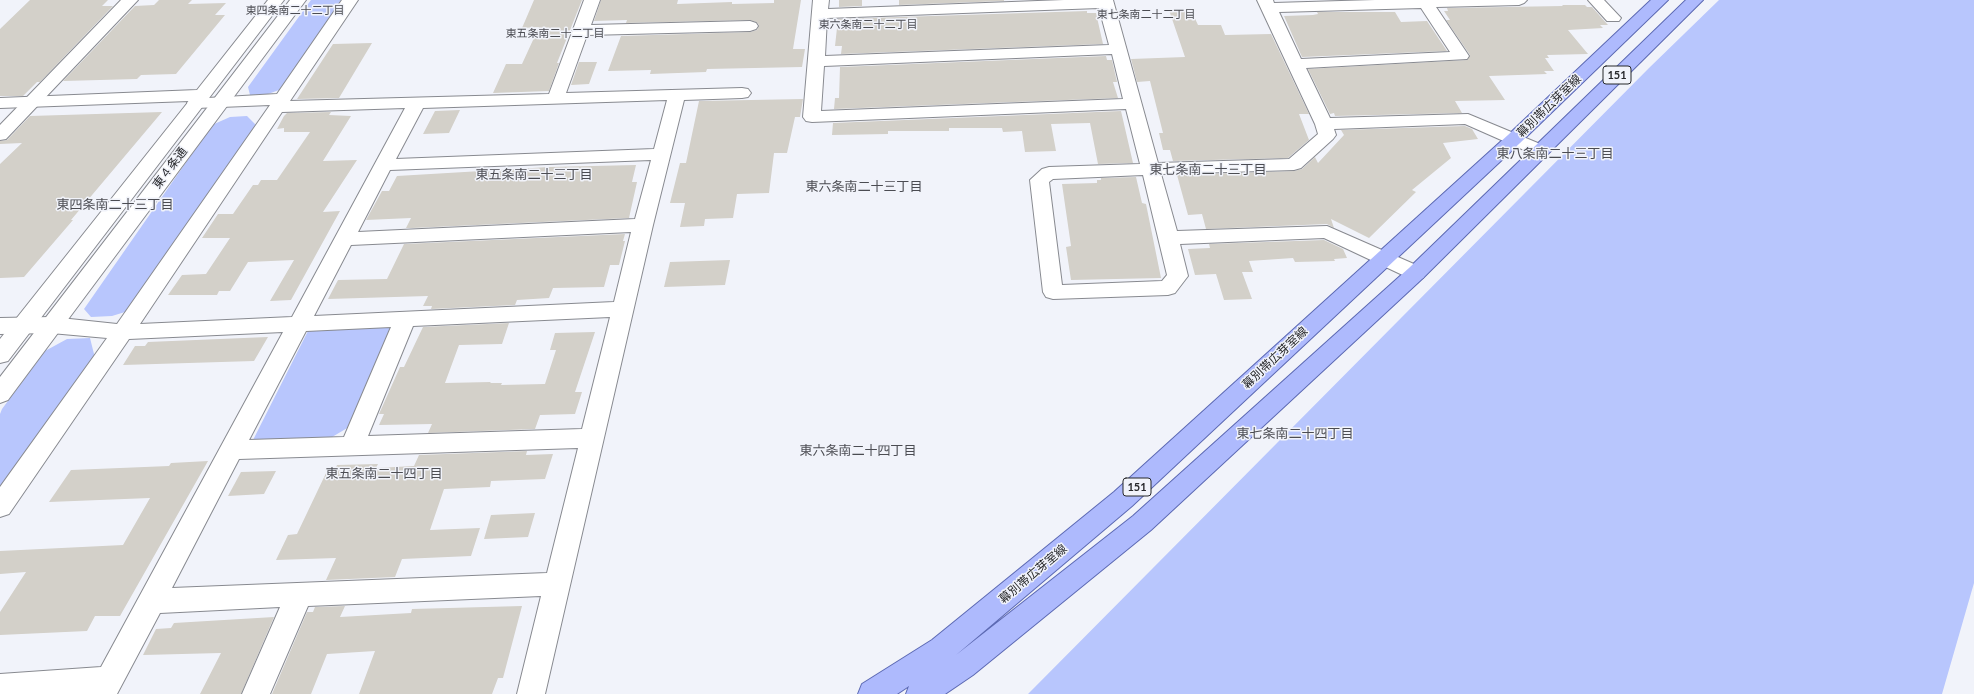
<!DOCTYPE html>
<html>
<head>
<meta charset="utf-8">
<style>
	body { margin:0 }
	canvas { display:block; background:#f1f3fa }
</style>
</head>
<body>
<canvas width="1974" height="694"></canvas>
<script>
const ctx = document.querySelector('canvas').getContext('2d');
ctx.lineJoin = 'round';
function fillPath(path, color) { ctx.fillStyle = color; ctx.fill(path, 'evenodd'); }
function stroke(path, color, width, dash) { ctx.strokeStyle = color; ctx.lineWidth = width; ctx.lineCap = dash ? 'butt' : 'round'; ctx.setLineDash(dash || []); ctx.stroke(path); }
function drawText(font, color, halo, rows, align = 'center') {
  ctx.font = font + ' Lato,"Noto Sans JP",sans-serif'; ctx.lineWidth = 3; ctx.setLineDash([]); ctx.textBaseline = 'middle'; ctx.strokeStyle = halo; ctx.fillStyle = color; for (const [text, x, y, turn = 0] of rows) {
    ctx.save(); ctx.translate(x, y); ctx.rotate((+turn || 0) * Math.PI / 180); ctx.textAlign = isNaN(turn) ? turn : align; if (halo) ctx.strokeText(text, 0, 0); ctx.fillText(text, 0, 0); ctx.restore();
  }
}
fillPath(new Path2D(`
	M311 0H343L279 90 268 94 250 95 248 87Z
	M1719 0H1974V583L1942 694H1028L1649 68Z
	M247 116 256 125 125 312 112 316 91 317 84 309 212 125 230 117Z
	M392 327 349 427 327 440 251 444 309 329Z
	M90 338 95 358 0 493V414L2 409 45 351 67 339Z`), '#b8c6fd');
fillPath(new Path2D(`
	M30 0H108L102 6H113L40 82H37L23 96H0V29Z
	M159 0H192L188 4 226 3 215 15H225L176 74 141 75 137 79 63 81 135 6 154 5Z
	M534 0H582L557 63H559L549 91 493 93 506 64H522L539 27 522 28Z
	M601 0H678L677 4 732 2V4L774 3V0H801L793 49H805L802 67 707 69 706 72 650 74 651 70 608 71 621 36 750 32 757 30 759 25 756 22 750 20 626 23 627 20 594 21Z
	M839 0H862V6L839 7Z
	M899 0H1004V1L899 5Z
	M1562 5H1585L1587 7H1592L1608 25H1600L1603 28 1568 30 1588 54 1547 55 1549 58H1545L1554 71H1544L1547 74 1489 76 1505 100 1455 101 1462 113 1335 116 1334 113 1330 114 1308 69 1467 60 1470 55 1446 20H1450L1444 11H1448L1447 8 1563 6Z
	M1169 10H1191L1198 25H1221L1225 35 1271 34 1309 114H1299L1309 140 1288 158 1173 161 1170 150H1163L1159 133H1163L1150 81 1137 82 1131 59 1185 57Z
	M1087 11V13H1096L1103 44 841 54 842 46H835L838 19Z
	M1317 12H1395L1401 22 1427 21 1447 51 1302 57 1284 16 1313 15 1318 14Z
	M372 43 339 98 297 99 333 44Z
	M1106 56 1107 60H1112L1117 82H1113L1118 98 834 109 835 98H839L840 67Z
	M579 62H597L589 84 571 85Z
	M803 99 800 117H795L787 153H774L769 193 737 194 733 218 705 219 704 226 680 227 685 203H670L680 163H686L699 101Z
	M460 110 449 133 423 134 435 111Z
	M1121 111 1133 163 1098 164 1090 123 1051 124 1056 151 1025 152 1022 131 1003 132 1002 128H949V131H888V134L832 135 833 123Z
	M162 112 71 220H73L24 277 0 278V164L22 143 0 144V141L7 140 30 116Z
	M331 112 329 115 351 116 323 161 357 160 323 212 340 211 291 300 270 301 294 260 248 262 230 291H219L217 295H168L182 275 206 274 230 238H202L218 214H233L253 185H258L261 180H277L310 132H284V128L277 129 284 116 287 113Z
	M1465 126 1472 129 1478 139 1443 143 1451 158 1412 190 1416 192 1369 238 1331 219 1334 228 1327 224 1206 229 1202 214 1188 215 1177 175 1294 171 1302 169 1315 157 1318 163 1344 135 1341 130Z
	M636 165 632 182H637L629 218 412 228H406L411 218 366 220 382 191H389L397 176 549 167Z
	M1136 177 1142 203 1146 204 1161 278 1071 280 1066 247 1071 246 1062 184 1097 183V180H1101V178Z
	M625 234 623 241H625L619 265H610L604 287 553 288 549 298 517 300 515 305 431 309 432 306H423L428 296 328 299 338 280 387 279 404 244Z
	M1324 240 1343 249 1347 258 1334 259 1335 261 1295 262 1293 258 1249 261 1253 272H1242L1252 299 1224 300 1216 274 1195 275 1188 249 1210 248 1209 244Z
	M730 260 725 285 664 287 670 262Z
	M509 323 502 344 459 345 445 383 491 382 490 383H502L501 385 545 384 556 350H550L555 333 595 332 575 392H582L575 414 540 415 535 429 428 433 432 424 379 425 384 414H379L400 367H404L423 327Z
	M268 337 254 361 123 365 135 346H145L148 342Z
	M527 451 526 455 553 454 545 479 491 481 490 487 444 489 430 530 480 528 471 556 402 559 395 577 326 580 336 558 276 560 288 535 297 534 327 471 335 470 337 465 378 464 376 468 414 466 419 455Z
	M208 461 120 616H95L87 631 0 635V612L26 572 0 574V551L123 545 150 498 49 502 71 470 169 466 171 463Z
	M276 471 264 494 228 496 241 472Z
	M535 513 528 537 484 539 491 515Z
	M345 606 340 617 411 613 412 609 522 606 503 678H498L492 694H359L375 651 327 654 311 694H272L307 612H313L315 607Z
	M274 617 241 694H200L221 653 143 655 156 629 171 628 174 623Z`), '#d3d0c9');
const minor = new Path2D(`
	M121 0H138L6 139 0 140V125Z
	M342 0H358L290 101 549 94 584 0H600L591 25 750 21 756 23 758 26 756 29 750 31 587 35 566 93 742 88 748 89 751 93 748 97 742 98 684 100 653 225 545 694H517L541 596 308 606 270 694H242L280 607 160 613 117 694H0V674L101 667 283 332 129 339 9 514 0 517V487L107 338 51 333 0 334V318L51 317 117 324 270 105 196 108 190 107 187 103 190 99 277 94ZM667 100 654 149 396 159 423 108ZM405 108 292 317 140 324 282 112ZM651 160 635 219 358 232 390 170ZM631 232 614 302 314 316 351 245ZM610 317 582 429 368 436 413 326ZM391 327 344 437 249 440 306 331ZM578 448 547 573 172 588 239 459Z
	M813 0H829L828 9 1064 0H1113L1158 163 1289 159 1318 134 1315 124 1257 0H1273L1274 3 1375 0H1527L1524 3 1519 5 1436 7 1469 56 1467 59 1306 68 1330 118 1468 114 1545 146 1548 150 1545 154 1539 155 1533 154 1465 124 1334 129 1336 135 1333 139 1301 168 1294 170 1161 174 1177 231 1327 226 1423 268 1426 273 1423 278 1416 280 1409 278 1324 238 1180 244 1188 276 1175 293 1168 295 1053 299 1046 297 1043 292 1030 180 1042 169 1049 167 1140 164 1126 109 812 122 806 121 803 117ZM1099 8 1109 45 825 56 827 18ZM1421 8 1450 52 1301 59 1279 12ZM1112 54 1123 99 821 111 824 66ZM1143 175 1167 275 1162 281 1062 285 1049 182 1053 179Z
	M1588 0H1604L1621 18 1619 21H1607Z`);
const tertiary = new Path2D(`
	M268 0H284L8 361 0 363V339L189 101 0 108V98L197 90Z
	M290 0H306L8 400 0 403V377Z`);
const primary = new Path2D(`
	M1651 0H1668L1520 143 1132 506 956 655 1133 516 1409 268 1686 0H1703L1423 278 1151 530 973 675 945 694H906L909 686 897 694H858L862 684 932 640 1114 492 1508 135Z`);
stroke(minor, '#888a90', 2);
stroke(tertiary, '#888a90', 2);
stroke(primary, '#5c69b3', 2);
fillPath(minor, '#fff');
fillPath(tertiary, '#fff');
fillPath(primary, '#aebafd');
drawText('11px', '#4b4c52', '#f1f3fa', [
	["東四条南二十二丁目",295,10],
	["東七条南二十二丁目",1146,14],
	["東六条南二十二丁目",868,24],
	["東五条南二十二丁目",555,33]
]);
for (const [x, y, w] of [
	[1617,75,28],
	[1137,487,28]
]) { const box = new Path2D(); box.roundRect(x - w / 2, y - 9, w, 18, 3); ctx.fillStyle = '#f1f3fa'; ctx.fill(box); stroke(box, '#27282b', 1); }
drawText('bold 11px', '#27282b', null, [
	["151",1617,75],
	["151",1137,487]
]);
drawText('12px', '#27282b', '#f1f3fa', [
	["幕別帯広芽室線",1549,106,-44],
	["東４条通",170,168,-53],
	["幕別帯広芽室線",1275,358,-43],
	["幕別帯広芽室線",1033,574,-40]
]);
drawText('13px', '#4b4c52', '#f1f3fa', [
	["東八条南二十三丁目",1555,154],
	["東七条南二十三丁目",1208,170],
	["東五条南二十三丁目",534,175],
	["東六条南二十三丁目",864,187],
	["東四条南二十三丁目",115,205],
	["東七条南二十四丁目",1295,434],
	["東六条南二十四丁目",858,451],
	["東五条南二十四丁目",384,474]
]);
</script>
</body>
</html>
